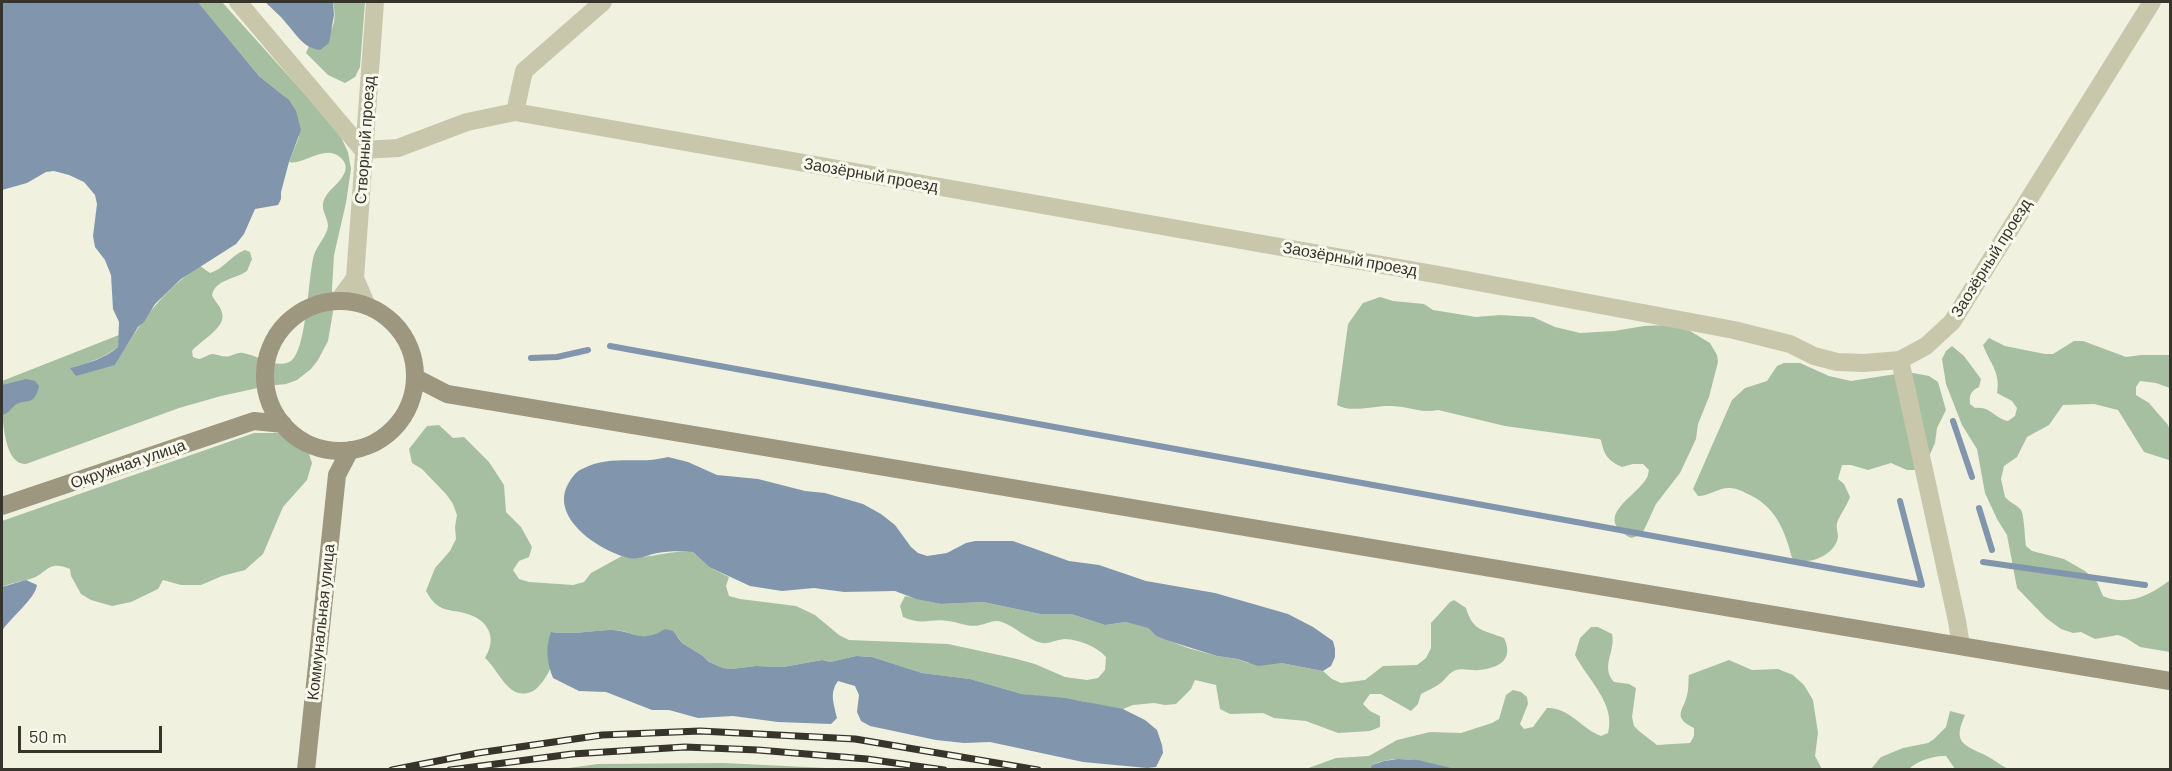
<!DOCTYPE html>
<html>
<head>
<meta charset="utf-8">
<style>
	body { margin:0 }
	#map { position:relative; width:2172px; height:771px; overflow:hidden; background:#f1f1e0; font-family:Barlow,sans-serif }
	canvas { display:block }
	.frame { position:absolute; inset:0; border:3px solid #37352b; pointer-events:none }
	.scale { position:absolute; left:18px; top:726px; width:144px; height:27px; box-sizing:border-box; border:3px solid #37352b; border-top:0; padding-left:8px; font-size:18px; line-height:21px; white-space:nowrap; color:#37352b; -webkit-text-stroke:4px #f8f9ec; paint-order:stroke }
</style>
</head>
<body>
<div id="map">
<canvas width="2172" height="771"></canvas>
<div class="frame"></div>
<div class="scale">50 m</div>
</div>
<script>
const ctx = document.querySelector('canvas').getContext('2d');
ctx.lineJoin = 'round';
function fillPath(path, color) { ctx.fillStyle = color; ctx.fill(path, 'evenodd'); }
function stroke(path, color, width, dash) { ctx.strokeStyle = color; ctx.lineWidth = width; ctx.lineCap = dash ? 'butt' : 'round'; ctx.setLineDash(dash || []); ctx.stroke(path); }
function drawText(font, color, halo, rows, align = 'center') {
  ctx.font = font + ' Barlow,sans-serif'; ctx.lineWidth = 6; ctx.setLineDash([]); ctx.textBaseline = 'middle'; ctx.strokeStyle = halo; ctx.fillStyle = color; for (const [text, x, y, turn = 0] of rows) {
    ctx.save(); ctx.translate(x, y); ctx.rotate((+turn || 0) * Math.PI / 180); ctx.textAlign = isNaN(turn) ? turn : align; if (halo) ctx.strokeText(text, 0, 0); ctx.fillText(text, 0, 0); ctx.restore();
  }
}
fillPath(new Path2D(`
	M198 2H222L338 131 348 152 351 169 346 203 334 255 332 289 334 306 328 341 318 360 311 369 297 380 286 384 267 386 221 396 179 408 26 464C0 465 2 402 2 381L119 335 118 347C104 358 88 363 71 368L115 365C138 326 161 291 200 266L210 273C224 269 231 255 245 250L250 252 252 259 247 271C234 280 216 279 212 295 214 301 221 306 222 313 227 327 200 341 192 351L193 357 199 359C203 358 208 355 212 354 218 354 223 358 230 356 234 355 237 352 243 353 257 355 276 370 291 361 307 350 308 275 314 255 317 245 327 236 328 226 328 216 318 208 326 196 331 187 356 172 341 158 325 143 304 166 289 162L299 137 284 96 259 76Z
	M333 2H365L360 67 355 77 345 83 328 75 306 53 309 46 315 49C331 33 338 26 333 2Z
	M1380 297 1393 301 1424 304 1433 310 1476 317 1500 315 1533 317 1555 327 1580 333 1614 331 1644 326 1667 325 1690 331 1710 343 1717 355 1718 362 1709 397 1698 424 1696 439 1680 473 1656 504 1644 530 1638 536 1631 538C1591 517 1636 497 1646 479 1648 477 1648 473 1649 470L1643 464H1633L1622 467C1608 461 1604 455 1601 440L1599 439 1505 426 1438 410C1422 414 1405 405 1388 406 1372 406 1350 413 1337 405L1348 324 1363 303Z
	M1989 338 2005 346 2045 354H2053L2074 341H2083L2126 357 2141 355H2170V388L2156 383 2140 381 2136 387V395L2149 403 2168 425 2170 431V458L2169 460 2144 452 2118 410 2094 404 2063 405 2049 425 2027 437 2017 457 2004 466 2001 479 2005 497C2009 502 2017 505 2021 510 2024 514 2025 539 2026 546L2032 551 2064 559 2085 571 2097 582 2103 596C2127 607 2151 595 2170 580V652L2140 647 2126 638 2118 635 2095 639 2081 632 2073 633 2061 629 2046 618 2017 588 2007 535 1997 519 1985 493 1977 449 1962 425 1946 384 1942 359 1946 351 1952 346 1964 356 1981 379 1979 387C1971 391 1969 395 1970 404L1975 408C1991 406 1995 419 2008 421L2015 416 2017 408 2012 401 1997 393C2001 372 1989 362 1983 345Z
	M1784 363H1800L1829 376 1851 381 1896 374 1913 373 1929 376 1938 382 1946 410 1937 428 1935 443 1926 463 1915 470H1907L1891 463 1868 470 1851 465H1842L1838 479 1844 484 1850 497C1847 506 1840 514 1837 523 1836 528 1838 532 1838 537 1835 556 1806 567 1792 558 1785 530 1775 506 1748 494 1742 491 1736 488 1729 488 1718 488 1709 496 1698 496L1693 489 1732 400 1745 388 1767 381 1777 366Z
	M439 425 453 438 464 437 489 462 504 485 506 512 521 527 532 547 529 557 519 561 513 570 519 579 529 582 573 585 584 582 591 573 622 556C641 562 669 549 693 552L709 567 729 577 726 586 729 596 740 599 796 606 815 615 839 635 849 640 948 644 1013 658 1035 664 1065 677 1087 680 1098 678 1105 670 1106 657C1096 646 1080 640 1065 639 1058 639 1050 644 1042 643 1028 640 1014 626 1002 622 993 619 988 624 980 625 969 628 959 622 948 621 929 618 925 626 903 617L900 606 905 596 941 604 983 602 1040 614H1071L1105 625 1126 622 1137 624 1148 628 1156 636 1188 648 1217 656 1238 659 1248 663H1281L1323 671 1332 679 1341 683 1365 680 1383 666 1417 665 1426 658 1431 648V623L1450 602 1454 600 1466 608C1473 632 1484 630 1504 638 1514 659 1500 668 1479 670 1472 671 1463 668 1456 670 1450 672 1446 678 1442 682 1436 687 1428 690 1421 694L1418 704 1411 711 1381 694H1370L1363 704 1370 711 1380 716V727L1370 731 1338 733 1306 721 1274 718 1263 713 1230 714 1220 709 1216 685 1195 680 1191 689 1176 704 1165 705 1154 703 1133 705 1123 709H1114L1081 701 1022 694 970 679 922 673 872 657 856 656 830 662 822 660 783 667 756 666 731 669 723 668 709 662 703 656 682 643 678 637 665 630C640 645 633 629 610 630 590 631 571 635 552 632 544 649 552 655 550 669 548 675 539 688 533 691 509 703 499 670 485 658 498 637 488 619 464 613 457 611 449 611 442 608 434 604 430 598 426 591L435 568 450 551 456 539 455 527 457 515 453 504 446 494 422 469 412 463 409 449 427 426Z
	M254 433H282L294 437 307 448 312 463 307 480 283 507 263 554 245 570 222 576 201 585H181L163 580 158 589 131 602 112 606 91 600 81 594 71 576 70 569C46 559 47 575 30 579 20 582 11 583 2 587V521Z
	M1591 627H1598L1612 634C1616 652 1600 666 1614 682L1629 684 1636 688 1632 717 1634 726 1639 731 1657 745 1690 743 1694 736V728C1671 717 1684 710 1687 695 1689 688 1688 681 1689 675L1729 660 1752 670 1778 669 1793 675 1804 685 1813 700 1818 733 1815 756 1822 769 1455 770C1428 763 1399 752 1372 765L1370 769 1303 770 1336 758 1369 756 1397 740 1430 732 1461 733 1492 723 1499 719 1506 695 1513 690 1521 692 1527 697 1528 704 1520 724 1524 729 1533 727 1547 708C1569 707 1582 729 1601 736L1608 733C1616 704 1588 680 1575 655L1580 638Z
	M1950 711 1965 715C1954 740 1960 744 1983 754 1992 758 2000 765 2008 769H1955L1946 756C1935 755 1916 761 1909 769H1871L1881 757 1903 748 1928 743 1934 739 1946 727Z
	M724 763 847 769H561L598 764Z`), '#a6bfa1');
fillPath(new Path2D(`
	M2 2H198L259 76 289 100 296 111 301 130 289 162 281 192V199L278 205 255 209 244 234 236 244 181 279 155 304 144 322 138 327 115 365 76 376 70 368C88 363 104 359 118 347L119 322 113 309 111 275 105 260 95 247 93 236 97 204 95 195 84 182 69 175 54 171 46 172 27 183 2 190Z
	M265 2H333L334 15 329 43 320 50C303 48 297 35 286 23 280 15 272 9 265 2Z
	M26 379 35 381 39 386C34 409 24 397 14 406 9 411 9 413 2 415V385Z
	M668 457 688 462 717 475 758 479 805 491 825 493 863 504 881 514 895 525 911 547 918 553 927 556 947 553 966 543 975 541H1013L1069 561 1099 565 1146 581 1215 593 1288 614 1313 627 1333 641 1335 649V657L1331 666 1323 671 1281 663 1258 666 1238 659 1217 656 1166 640 1156 636 1148 628 1126 622 1105 625 1071 614H1040L983 602 941 604 916 599 895 591 844 592 814 588 782 591 750 586 709 567 693 552C681 551 669 551 657 553 648 555 638 560 629 558 602 552 551 520 567 486 570 480 575 472 582 469 611 454 638 465 668 457Z
	M26 580 37 585C35 599 11 617 2 631V587Z
	M665 629 673 631 682 643 703 656 709 662 723 668 731 669 756 666 783 667 822 660 830 662 856 656 872 657 922 673 970 679 1022 694 1065 698 1123 709 1145 720 1157 730 1162 745 1163 753 1156 767 1147 768 1083 762 990 742 964 743 936 740 870 726 861 721 857 712 859 695 855 686 838 681C829 693 834 704 837 718L831 724 778 722 733 716 698 718 669 710H652L606 692 579 691 553 678C547 663 545 647 551 632 571 635 590 631 609 630 632 629 640 645 665 629Z
	M1398 759 1418 760 1455 769H1370L1372 765 1384 761Z`), '#8195ac');
stroke(new Path2D(`
	M610 346 1922 585 1900 501
	M531 358 557 357 588 350
	M1953 421 1972 477
	M1979 508 1992 550
	M1983 562 2145 585`), '#8195ac', 6);
stroke(new Path2D(`
	M238 2 363 150
	M515 112 524 71 603 2
	M363 150 398 148 467 122 515 112 1445 276 1734 330 1790 344 1814 356 1837 362 1864 363 1900 360 1926 346 1952 322 2152 2
	M338 301 355 278
	M367 306 355 278 375 2
	M1900 360 1957 621 1961 646`), '#c8c7ac', 18);
stroke(new Path2D(`
	M265 376a75 75 0 1 1 150 0a75 75 0 1 1-150 0Z
	M416 378 447 394 2170 681
	M2 506 254 421 283 424
	M306 770 337 475 350 450`), '#9c977e', 18);
const rail = new Path2D(`
	M392 770 478 753 602 735 700 731 855 739 1038 770
	M450 770 572 754 685 747 758 750 867 759 944 770`);
stroke(rail, '#37352b', 7);
stroke(rail, '#f8f9ec', 4.5, [14]);
drawText('16px', '#37352b', '#f8f9ec', [
	["Створный проезд",365,140,-86],
	["Заозёрный проезд",871,175,10],
	["Заозёрный проезд",1991,258,-58],
	["Заозёрный проезд",1350,259,10],
	["Окружная улица",128,464,-19],
	["Коммунальная улица",321,622,-84]
]);
</script>
</body>
</html>
